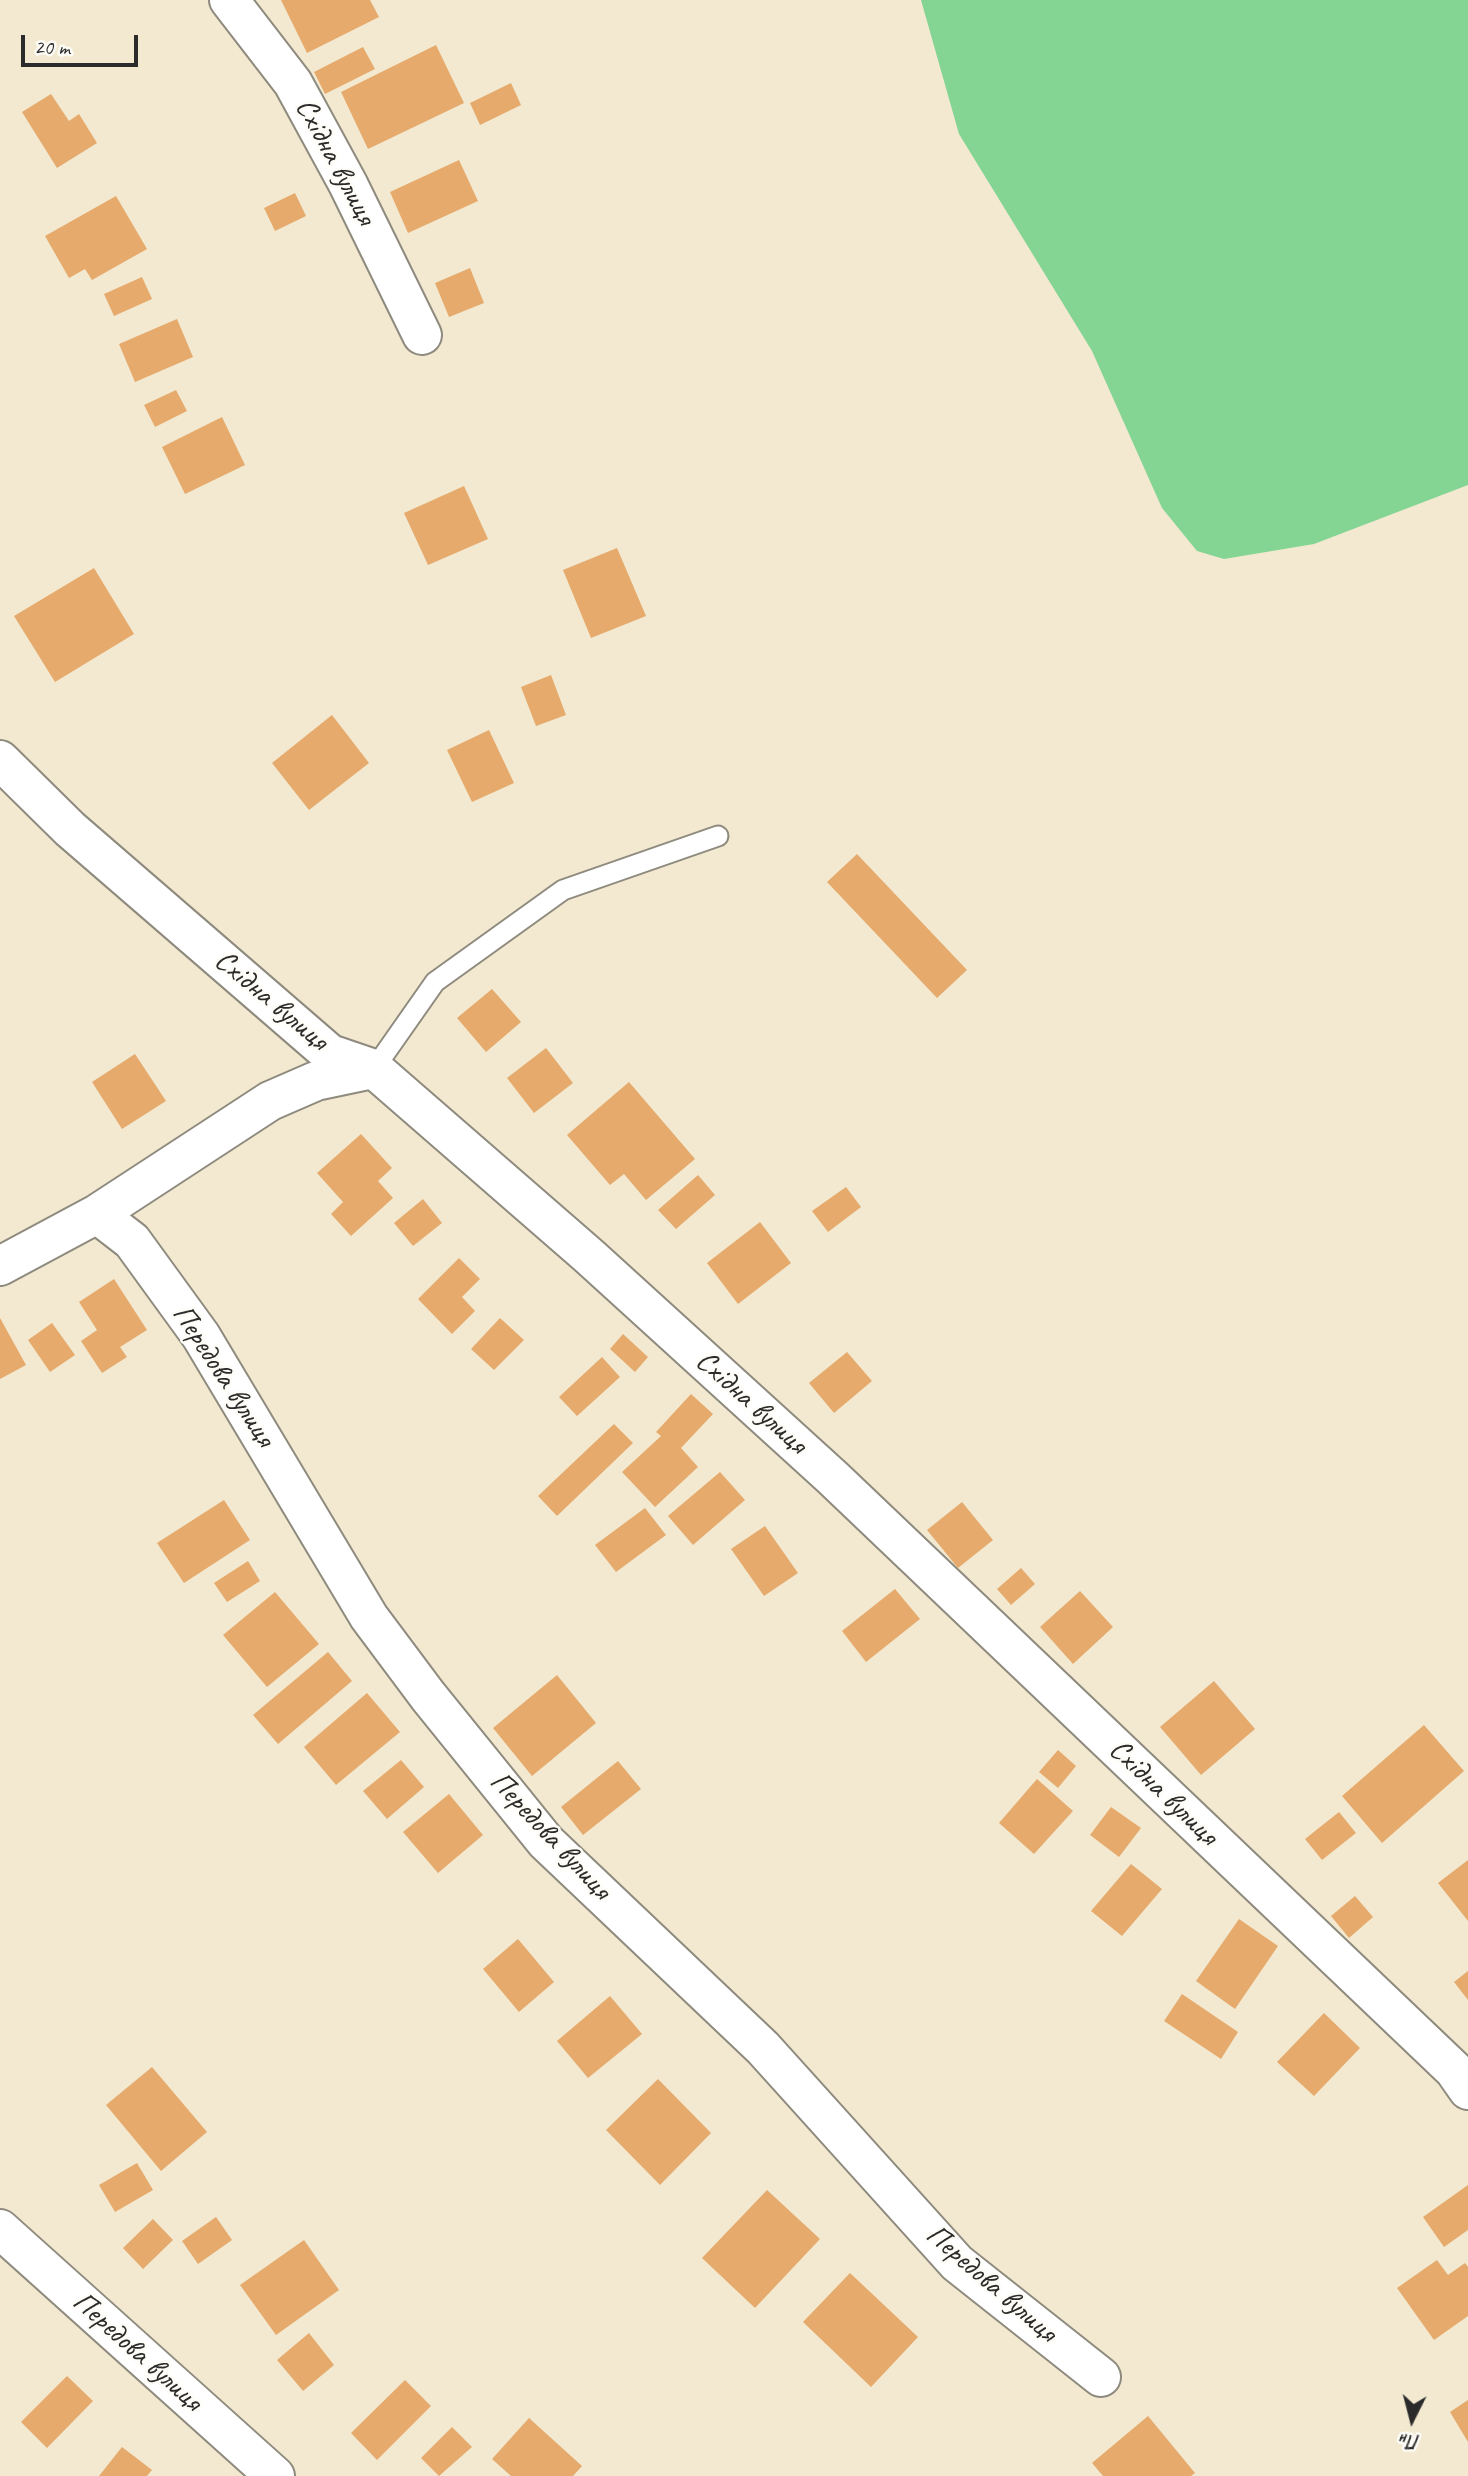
<!DOCTYPE html>
<html>
<head>
<meta charset="utf-8">
<style>
	body { margin:0 }
	#map { position:relative; width:1468px; height:2476px; overflow:hidden; background:#f2e9d0; font-family:Caveat,sans-serif }
	canvas { display:block }
	.north { position:absolute; left:1377px; top:2385px; width:70px; height:70px; -webkit-text-stroke:5px #fdfcf7; paint-order:stroke; rotate:186deg; font-size:19px; font-weight:700; line-height:28px; text-align:center; color:#2b2b2b }
	.north::after { content:''; display:block; margin:auto; width:24px; height:32px; background:#2b2b2b; clip-path:polygon(50% 0,100% 100%,50% 72%,0 100%) }
	.scale { position:absolute; left:21px; top:35px; width:117px; height:32px; box-sizing:border-box; border:4px solid #2b2b2b; border-top:0; padding-left:9px; font-size:21px; line-height:24px; white-space:nowrap; color:#2b2b2b; -webkit-text-stroke:5px #fdfcf7; paint-order:stroke }
</style>
</head>
<body>
<div id="map">
<canvas width="1468" height="2476"></canvas>
<div class="north">Пн</div>
<div class="scale">20 m</div>
</div>
<script>
const ctx = document.querySelector('canvas').getContext('2d');
ctx.lineJoin = 'round';
function fillPath(path, color) { ctx.fillStyle = color; ctx.fill(path, 'evenodd'); }
function stroke(path, color, width, dash) { ctx.strokeStyle = color; ctx.lineWidth = width; ctx.lineCap = dash ? 'butt' : 'round'; ctx.setLineDash(dash || []); ctx.stroke(path); }
function drawText(font, color, halo, rows, align = 'center') {
  ctx.font = font + ' Caveat,sans-serif'; ctx.lineWidth = 5; ctx.setLineDash([]); ctx.textBaseline = 'middle'; ctx.strokeStyle = halo; ctx.fillStyle = color; for (const [text, x, y, turn = 0] of rows) {
    ctx.save(); ctx.translate(x, y); ctx.rotate((+turn || 0) * Math.PI / 180); ctx.textAlign = isNaN(turn) ? turn : align; if (halo) ctx.strokeText(text, 0, 0); ctx.fillText(text, 0, 0); ctx.restore();
  }
}
fillPath(new Path2D(`
	M921 0H1468V485L1314 544 1224 559 1197 551 1162 508 1092 351 959 134Z`), '#84d494');
fillPath(new Path2D(`
	M281 0H370L379 17 307 53Z
	M436 45 464 103 368 149 341 92Z
	M363 47 375 69 325 94 314 72Z
	M511 83 521 105 480 125 470 103Z
	M51 94 69 121 79 114 97 143 57 168 22 112Z
	M459 160 478 201 408 233 390 192Z
	M295 193 306 216 275 231 264 208Z
	M116 196 147 249 92 280 85 269 69 278 45 236Z
	M470 268 484 303 449 317 435 283Z
	M142 277 152 299 114 316 104 294Z
	M177 319 193 357 135 382 119 344Z
	M176 390 187 411 155 427 144 405Z
	M222 417 245 465 185 494 162 447Z
	M464 486 488 539 428 565 404 513Z
	M617 548 646 616 591 638 563 570Z
	M94 568 134 634 55 682 14 616Z
	M551 675 566 715 536 726 521 687Z
	M332 715 369 763 309 810 272 763Z
	M489 730 514 783 472 802 447 750Z
	M857 854 967 970 937 998 827 882Z
	M492 989 521 1022 486 1052 457 1018Z
	M546 1048 573 1083 534 1113 507 1078Z
	M135 1054 166 1101 122 1129 92 1082Z
	M629 1082 695 1159 646 1200 624 1174 610 1185 567 1135Z
	M361 1134 392 1168 378 1181 393 1198 351 1236 331 1214 343 1202 317 1173Z
	M698 1175 715 1195 676 1229 658 1210Z
	M846 1187 861 1207 828 1232 812 1211Z
	M423 1199 442 1223 413 1246 394 1223Z
	M760 1222 791 1263 738 1304 707 1263Z
	M459 1258 480 1279 462 1297 475 1311 452 1334 418 1299Z
	M114 1279 147 1330 120 1347 127 1357 102 1373 81 1341 97 1330 79 1302Z
	M0 1318 26 1365 0 1379Z
	M500 1318 524 1340 494 1370 471 1349Z
	M52 1323 75 1355 50 1372 28 1340Z
	M623 1334 648 1357 635 1372 610 1349Z
	M847 1352 872 1381 834 1413 809 1383Z
	M602 1357 620 1377 577 1416 559 1397Z
	M691 1394 713 1414 681 1448 698 1467 655 1507 622 1472 661 1436 656 1432Z
	M614 1424 633 1443 557 1516 538 1496Z
	M720 1472 745 1500 693 1545 668 1516Z
	M224 1500 250 1540 184 1583 157 1543Z
	M962 1502 993 1540 958 1568 927 1530Z
	M645 1508 666 1535 616 1572 595 1545Z
	M765 1526 798 1573 764 1596 731 1549Z
	M248 1561 260 1581 227 1602 214 1583Z
	M1021 1568 1035 1584 1011 1605 997 1589Z
	M895 1589 920 1619 866 1662 842 1631Z
	M1080 1591 1113 1627 1073 1664 1040 1627Z
	M275 1592 319 1644 267 1687 223 1635Z
	M328 1652 352 1681 278 1744 253 1715Z
	M557 1675 596 1723 532 1776 493 1728Z
	M1214 1681 1255 1729 1201 1775 1160 1727Z
	M367 1693 400 1732 336 1785 304 1747Z
	M1424 1725 1464 1771 1382 1843 1342 1796Z
	M1058 1750 1076 1766 1058 1788 1039 1772Z
	M401 1760 424 1787 387 1819 363 1791Z
	M618 1761 641 1789 583 1835 561 1807Z
	M1037 1779 1073 1811 1034 1854 999 1823Z
	M449 1794 483 1835 438 1873 403 1832Z
	M1111 1807 1141 1828 1119 1857 1090 1835Z
	M1339 1812 1356 1833 1322 1860 1305 1839Z
	M1468 1860V1921L1438 1883Z
	M1131 1864 1162 1889 1122 1936 1091 1911Z
	M1355 1896 1373 1917 1349 1938 1331 1916Z
	M1239 1919 1278 1946 1235 2009 1196 1981Z
	M518 1939 554 1982 519 2012 483 1969Z
	M1468 1971V2000L1454 1982Z
	M1182 1994 1238 2032 1221 2059 1164 2021Z
	M610 1996 642 2034 588 2078 557 2041Z
	M1324 2013 1360 2048 1314 2096 1277 2062Z
	M152 2067 207 2132 161 2171 106 2105Z
	M658 2079 711 2133 660 2185 606 2130Z
	M137 2163 153 2190 115 2212 99 2185Z
	M1468 2185V2230L1444 2247 1423 2217Z
	M767 2190 820 2239 755 2308 702 2258Z
	M216 2217 232 2240 198 2264 182 2241Z
	M153 2219 173 2240 143 2269 123 2248Z
	M304 2240 339 2290 276 2335 240 2285Z
	M1437 2260 1448 2275 1465 2263 1468 2267V2316L1434 2340 1397 2288Z
	M850 2273 918 2337 871 2387 803 2322Z
	M309 2333 334 2365 303 2391 277 2360Z
	M67 2376 93 2401 47 2448 21 2422Z
	M405 2380 431 2406 377 2460 351 2433Z
	M1468 2400V2442L1450 2412Z
	M1148 2416 1195 2473 1191 2476H1103L1092 2463Z
	M529 2418 582 2466 573 2476H511L492 2459Z
	M452 2427 472 2447 439 2476 421 2458Z
	M122 2447 152 2470 147 2476H99Z`), '#e5aa6c');
const lane = new Path2D(`
	M374 1069 435 982 563 890 718 836`);
const street = new Path2D(`
	M229 0 293 83 348 184 422 335
	M0 760 70 829 330 1054 374 1069 589 1256 833 1478 1454 2070 1468 2090
	M97 1214 132 1241 201 1336 369 1617 428 1696 546 1842 763 2048 957 2263 1101 2377
	M0 1266 97 1214 270 1101 316 1081 373 1069`);
const secondary = new Path2D(`
	M0 2229 275 2476`);
stroke(lane, '#8e8a7e', 23);
stroke(street, '#8e8a7e', 42);
stroke(secondary, '#8e8a7e', 42);
stroke(lane, '#fff', 19);
stroke(street, '#fff', 38);
stroke(secondary, '#fff', 38);
drawText('30px', '#2b2b2b', '#fdfcf7', [
	["Східна вулиця",335,162,62],
	["Східна вулиця",271,1001,40],
	["Передова вулиця",223,1376,57],
	["Східна вулиця",751,1403,42],
	["Східна вулиця",1163,1793,44],
	["Передова вулиця",550,1836,47],
	["Передова вулиця",991,2284,41],
	["Передова вулиця",137,2352,42]
]);
</script>
</body>
</html>
